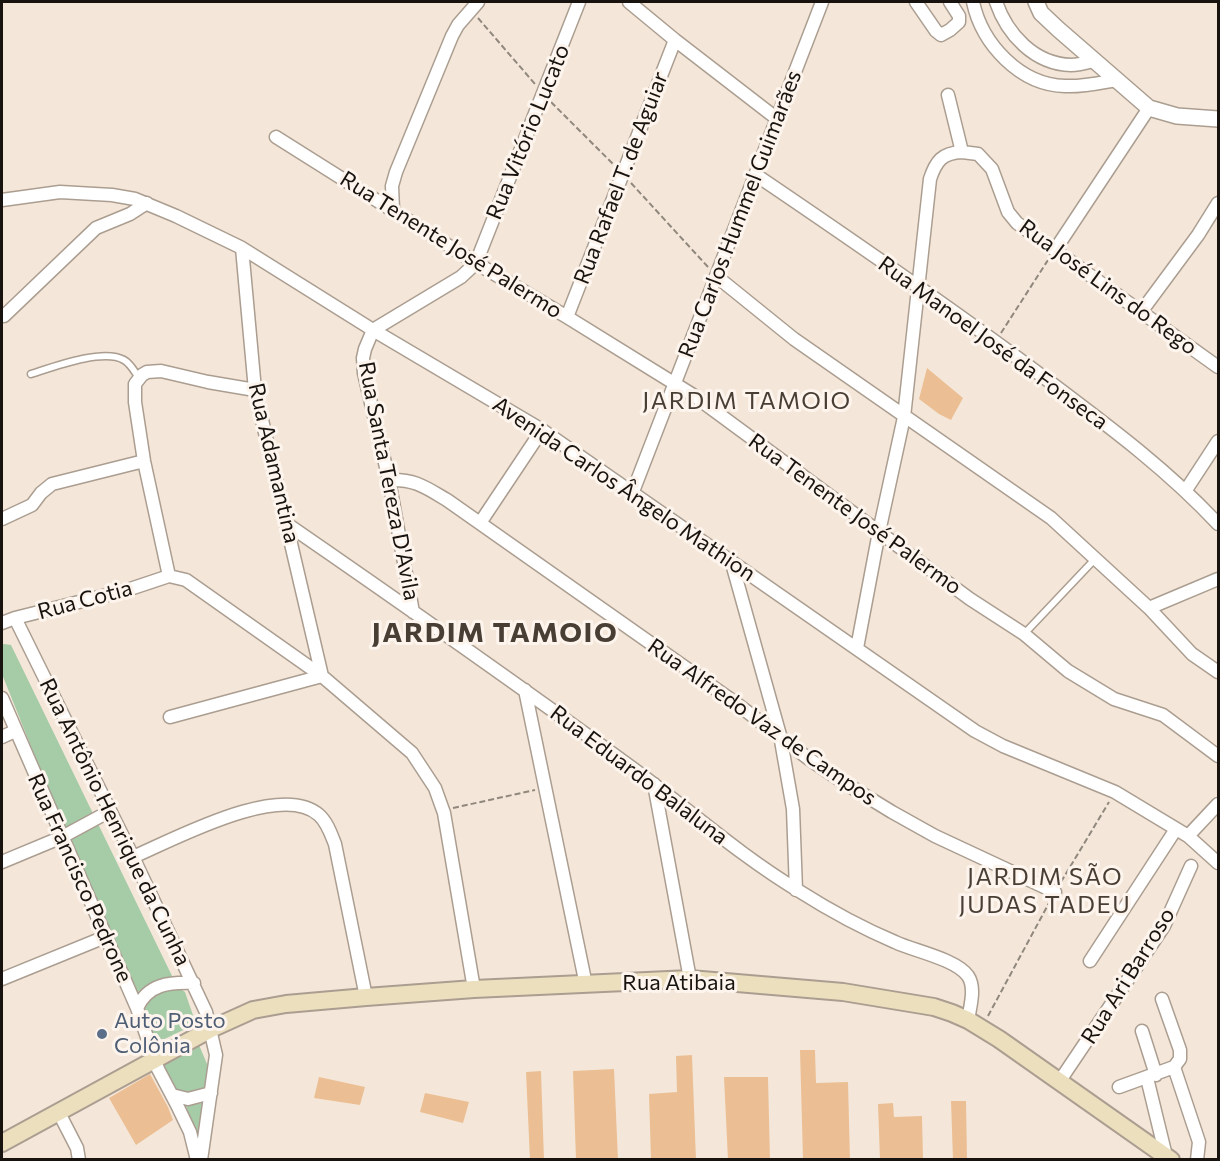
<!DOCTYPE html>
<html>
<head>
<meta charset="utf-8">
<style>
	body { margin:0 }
	#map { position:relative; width:1220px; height:1161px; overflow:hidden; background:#f4e7d9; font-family:Commissioner,sans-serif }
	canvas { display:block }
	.frame { position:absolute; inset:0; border:3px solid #18130f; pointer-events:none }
</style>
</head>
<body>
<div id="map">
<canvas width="1220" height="1161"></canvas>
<div class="frame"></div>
</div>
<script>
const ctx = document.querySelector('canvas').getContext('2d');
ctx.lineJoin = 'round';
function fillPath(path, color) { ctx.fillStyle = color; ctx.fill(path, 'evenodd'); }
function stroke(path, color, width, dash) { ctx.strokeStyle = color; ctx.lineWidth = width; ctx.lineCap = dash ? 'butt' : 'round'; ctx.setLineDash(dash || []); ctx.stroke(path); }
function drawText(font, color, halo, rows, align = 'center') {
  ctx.font = font + ' Commissioner,sans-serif'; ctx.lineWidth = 6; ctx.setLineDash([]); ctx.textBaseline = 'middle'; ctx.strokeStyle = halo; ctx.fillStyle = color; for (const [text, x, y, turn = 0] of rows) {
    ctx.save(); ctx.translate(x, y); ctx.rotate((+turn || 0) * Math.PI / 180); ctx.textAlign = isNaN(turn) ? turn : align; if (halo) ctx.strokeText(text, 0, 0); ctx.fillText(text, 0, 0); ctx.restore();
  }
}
fillPath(new Path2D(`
	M4 644 11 645 174 980C159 983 147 985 134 995L74 854 2 674V645Z
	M179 988 185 992 196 1024 156 1043 143 1006 159 992Z
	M199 1045 210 1071 207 1086 195 1094 175 1092 162 1065Z
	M202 1103 200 1146 186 1106Z`), '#a5cba7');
fillPath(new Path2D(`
	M927 368 963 398 951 420 939 414 919 399Z
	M800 1050H815L816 1083 848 1082 850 1160H803Z
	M692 1055 696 1160H651L649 1094 677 1092 676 1056Z
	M614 1069 618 1160H576L573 1071Z
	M541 1071 544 1160H530L526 1072Z
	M150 1074 168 1107 173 1120 136 1145 109 1098Z
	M319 1077 365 1087 360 1105 314 1098Z
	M724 1077H768L770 1160H728Z
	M425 1093 469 1102 463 1123 420 1112Z
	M951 1101H966L967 1160H953Z
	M893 1103 894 1117 922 1116 923 1160H880L878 1104Z`), '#ebbf93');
const service = new Path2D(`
	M31 374C53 367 103 348 124 360 131 364 134 371 139 378
	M1024 634 1095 559`);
const minor = new Path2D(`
	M629 2 675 40 776 118
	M916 2 936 31 941 35 950 30 959 22V16L950 2
	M973 2C982 44 1020 85 1065 86 1082 87 1099 83 1116 80
	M996 2C1007 34 1034 64 1071 65 1078 65 1086 63 1094 61
	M276 137 476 263 567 317 693 395 970 599 1024 634 1068 671 1114 699 1163 715 1218 756
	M962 152 978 154 992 169 1008 212 1017 223 1218 367
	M756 175C852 240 948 306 1042 376 1103 422 1166 468 1218 524
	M2 200 60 192 112 195 135 199 176 216 242 248 373 330 542 430 975 731 1003 746 1115 792 1188 836 1218 863
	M393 210 392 186 396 172 452 36 458 25 478 2
	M242 248 255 390 322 676
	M1055 250 1149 108
	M716 276 794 339 1051 518 1149 608 1192 654 1218 672
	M1141 312 1198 235 1218 203
	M4 316 96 228 130 214 147 203
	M567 317 675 40
	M389 480C415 479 425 487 447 500L737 704 809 759 843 782 892 812 935 836 1055 892
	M1186 490 1218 441
	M632 494 822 2
	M2 519 32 505 41 493 52 484 144 461
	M480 523 542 430
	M287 524C403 604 518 685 631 767 687 808 739 855 799 891 829 910 862 928 895 942 914 951 956 959 968 976 976 988 970 1007 968 1020
	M731 560 780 735 793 809 796 890
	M169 576 186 580 322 676 412 753 435 788 444 813 474 989
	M169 576 144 461 135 402V384L142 375 147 372 161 371 208 382 255 390
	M1149 608 1218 579
	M413 612 389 480 364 373 363 358 365 349 373 330 461 277 476 263 579 2
	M15 618 133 857 206 1012 216 1055 201 1160
	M2 623 15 618 127 590 169 576
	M857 648 879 532 904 417 930 179C936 161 942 153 962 152L948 95
	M525 690 586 985
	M2 698 137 1008 158 1069 177 1105 190 1132 197 1160
	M170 717 322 676
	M2 737 15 731
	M654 784 690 979
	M1188 836 1218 804
	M133 857C173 840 281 781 319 815 327 822 331 834 335 844L366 997
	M2 862 62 837 110 811
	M1090 961 1176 829
	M2 979 105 937
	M1162 999 1180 1050V1059L1174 1067 1199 1142 1197 1160
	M137 1008C148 984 169 982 194 983
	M1142 1031 1156 1075
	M1147 1078 1166 1156
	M1059 1082 1164 926 1191 866
	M1119 1087 1174 1067
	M172 1095 188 1099 211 1093
	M59 1113 77 1148 79 1160`);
const tertiary = new Path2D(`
	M1036 2 1041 13 1058 29 1149 108 1177 116 1218 119`);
const secondary = new Path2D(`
	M2 1143 211 1029 253 1010 286 1004 366 997 474 989 690 979 843 992 934 1007 952 1013 968 1020 999 1039 1171 1160`);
stroke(service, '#ab9e91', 9);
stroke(minor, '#ab9e91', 15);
stroke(tertiary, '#ab9e91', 18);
stroke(secondary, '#ab9e91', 20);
stroke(new Path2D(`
	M478 18 535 84
	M551 102 615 166
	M631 183 708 267
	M1001 333 1048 260
	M453 808 535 790
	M1061 882 1109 802
	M988 1016 1049 903`), '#90877d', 2, [6, 3]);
stroke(service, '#fff', 6);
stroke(minor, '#fff', 12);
stroke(tertiary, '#fff', 15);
stroke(secondary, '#ecdfbe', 16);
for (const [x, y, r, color] of [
	[102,1034,6,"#5c6f8a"]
]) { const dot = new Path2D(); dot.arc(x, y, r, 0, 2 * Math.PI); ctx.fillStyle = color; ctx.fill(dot); stroke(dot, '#fdf5ed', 2); }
drawText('22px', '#18130f', '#fdf5ed', [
	["Rua Vitório Lucato",528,132,-68],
	["Rua Rafael T. de Aguiar",621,178,-69],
	["Rua Carlos Hummel Guimarães",740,214,-69],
	["Rua Tenente José Palermo",451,245,32],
	["Rua José Lins do Rego",1108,287,36],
	["Rua Manoel José da Fonseca",993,343,36],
	["Rua Adamantina",274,463,77],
	["Rua Santa Tereza D'Avila",389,481,79],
	["Avenida Carlos Ângelo Mathion",624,489,34],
	["Rua Tenente José Palermo",855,514,36],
	["Rua Cotia",85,600,-15],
	["Rua Alfredo Vaz de Campos",762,722,35],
	["Rua Eduardo Balaluna",639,775,37],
	["Rua Antônio Henrique da Cunha",115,822,64],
	["Rua Francisco Pedrone",80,878,66],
	["Rua Ari Barroso",1128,976,-58],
	["Rua Atibaia",679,983]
]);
drawText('22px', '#4e5e75', '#fdf5ed', [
	["Auto Posto",114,1021],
	["Colônia",114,1046]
], 'left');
ctx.letterSpacing = '1.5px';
drawText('24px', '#493e34', '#fdf5ed', [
	["JARDIM TAMOIO",747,401],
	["JARDIM SÃO",1045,877],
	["JUDAS TADEU",1045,905]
]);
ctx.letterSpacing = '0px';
ctx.letterSpacing = '1.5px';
drawText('bold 28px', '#493e34', '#fdf5ed', [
	["JARDIM TAMOIO",495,633]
]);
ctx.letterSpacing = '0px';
</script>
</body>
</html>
